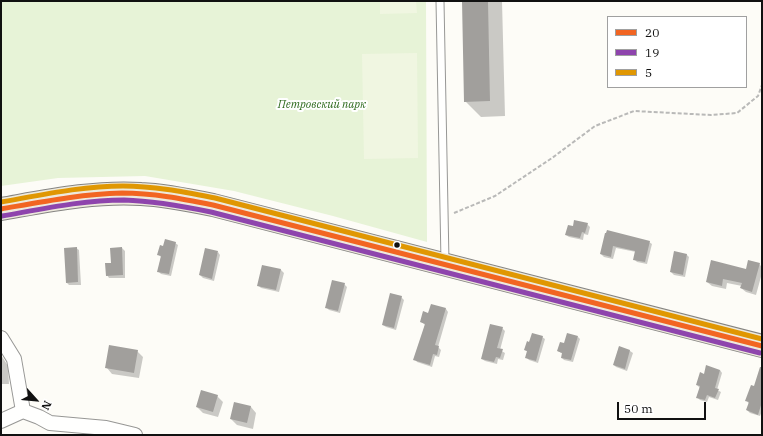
<!DOCTYPE html>
<html>
<head>
<meta charset="utf-8">
<style>
	body { margin:0 }
	#map { position:relative; width:763px; height:436px; overflow:hidden; background:#fdfcf7; font-family:"IBM Plex Serif",serif }
	canvas { display:block }
	.frame { position:absolute; inset:0; border:2px solid #111; pointer-events:none }
	.legend { position:absolute; left:607px; top:16px; width:140px; height:72px; box-sizing:border-box; background:#fff; border:1px solid #a0a0a0; margin:0; padding:5px 7px; list-style:none; font-size:12px; color:#111 }
	.legend li { display:flex; align-items:center; gap:8px; height:20px }
	.legend b { width:20px; border:1px solid #a0a0a0 }
	.north { position:absolute; left:16px; top:380px; width:40px; height:40px; -webkit-text-stroke:3px #fff; paint-order:stroke; rotate:117deg; font-size:11px; font-weight:700; line-height:16px; text-align:center; color:#111 }
	.north::after { content:''; display:block; margin:auto; width:14px; height:18px; background:#111; clip-path:polygon(50% 0,100% 100%,50% 72%,0 100%) }
	.scale { position:absolute; left:617px; top:402px; width:89px; height:18px; box-sizing:border-box; border:2px solid #111; border-top:0; padding-left:5px; font-size:12px; line-height:14px; white-space:nowrap; color:#111; -webkit-text-stroke:3px #fff; paint-order:stroke }
</style>
</head>
<body>
<div id="map">
<canvas width="763" height="436"></canvas>
<div class="frame"></div>
<ul class="legend">
<li><b style="height:5px;background:#f26522"></b>20</li>
<li><b style="height:5px;background:#8e44ad"></b>19</li>
<li><b style="height:5px;background:#e09702"></b>5</li>
</ul>
<div class="north">N</div>
<div class="scale">50 m</div>
</div>
<script>
const ctx = document.querySelector('canvas').getContext('2d');
ctx.lineJoin = 'round';
function fillPath(path, color) { ctx.fillStyle = color; ctx.fill(path, 'evenodd'); }
function stroke(path, color, width, dash) { ctx.strokeStyle = color; ctx.lineWidth = width; ctx.lineCap = dash ? 'butt' : 'round'; ctx.setLineDash(dash || []); ctx.stroke(path); }
function drawText(font, color, halo, rows, align = 'center') {
  ctx.font = font + ' "IBM Plex Serif",serif'; ctx.lineWidth = 4; ctx.setLineDash([]); ctx.textBaseline = 'middle'; ctx.strokeStyle = halo; ctx.fillStyle = color; for (const [text, x, y, turn = 0] of rows) {
    ctx.save(); ctx.translate(x, y); ctx.rotate((+turn || 0) * Math.PI / 180); ctx.textAlign = isNaN(turn) ? turn : align; if (halo) ctx.strokeText(text, 0, 0); ctx.fillText(text, 0, 0); ctx.restore();
  }
}
fillPath(new Path2D(`
	M1 1H426L427 242 333 216 234 191 145 176 58 178 1 186Z`), '#e7f3d7');
fillPath(new Path2D(`
	M380 1H416L417 13 380 14Z
	M417 53 418 158 364 159 362 54Z`), '#f0f6e1');
fillPath(new Path2D(`
	M463 1H502L505 116 481 117 465 101Z
	M587 224 590 227 588 235 584 234 583 240 569 237 566 235 574 228Z
	M606 234 649 242 652 244 647 264 637 262 635 260 636 252 616 248 613 259 604 257 601 254Z
	M175 243 178 245 171 276 161 274 158 271 161 257 158 254 164 247Z
	M76 248 79 250 81 285H69L67 283Z
	M122 248 125 251V278H109L107 275 112 264 111 249Z
	M218 252 220 255 214 281 203 278 200 275Z
	M686 254 689 257 685 277 674 275 671 272Z
	M759 264 762 267V273L756 295 746 292 741 288 742 286 727 283 726 289 712 286 707 282 746 270Z
	M263 266 281 270 284 273 279 292 261 288 258 285Z
	M344 284 347 287 340 313 329 310 326 307Z
	M401 297 404 300 396 330 386 327 383 325Z
	M431 305 446 309 448 312 438 347 441 350 439 357 435 356 432 367 417 362 415 359 425 325 421 321 429 314Z
	M502 328 505 331 500 350 505 353 503 360 498 359 497 364 485 361 482 359Z
	M542 337 545 339 538 363 529 360 526 357 528 352 525 350 530 343Z
	M578 337 580 339 573 362 564 360 562 358 563 354 558 351 565 344Z
	M619 347 630 351 633 353 627 371 616 367 614 365Z
	M137 351 143 357 139 378 112 374 107 368Z
	M1 355 8 366 9 384H1Z
	M720 370 722 373 717 390 721 392 718 400 709 397 707 402 700 400 697 397 700 388 697 385Z
	M762 385V411L760 416 750 413 747 410 749 404 747 401 755 387Z
	M217 396 223 402 218 417 203 413 197 407Z
	M235 403 251 407 256 413 253 429 237 425 231 419Z`), '#0003');
fillPath(new Path2D(`
	M462 1H488L490 101 464 102Z
	M574 220 588 223 585 233 582 232 580 238 565 235 568 225 573 226Z
	M607 230 650 241 645 262 633 260 635 251 613 246 611 257 600 254 605 233H606Z
	M165 239 176 242 169 274 157 272 161 256 157 255 160 245 163 246Z
	M77 247 78 282 66 283 64 248Z
	M122 247 123 275 106 276 105 263H111L110 248Z
	M205 248 218 251 212 279 199 275Z
	M674 251 687 254 683 275 670 272Z
	M711 260 746 269 748 260 760 263 752 292 740 288 742 283 723 279 722 286 706 282Z
	M262 265 281 269 276 290 257 286Z
	M332 280 345 283 338 311 325 308Z
	M390 293 402 296 394 328 382 325Z
	M431 304 446 308 435 345 439 346 437 355 433 354 430 365 413 360 425 324 420 322 423 311 428 313Z
	M490 324 503 327 497 348 503 349 500 358 496 357 494 362 481 359Z
	M532 333 543 336 536 361 525 358 527 351 524 350 527 341 529 342Z
	M567 333 578 336 571 360 561 358 562 353 557 351 560 342 564 343Z
	M109 345 138 350 134 373 105 368Z
	M619 346 630 350 625 369 613 365Z
	M706 365 720 370 715 388 719 389 715 398 707 395 705 400 696 398 700 386 696 385 700 372 704 374Z
	M760 367H762V402L758 415 746 410 749 402 745 401 751 385 754 386Z
	M201 390 218 395 213 412 196 407Z
	M234 402 251 406 247 423 230 419Z`), '#a19f9c');
const lane = new Path2D(`
	M440 1 445 262`);
const street = new Path2D(`
	M1 338 14 359 23 411
	M1 421 23 411 39 417 50 423 106 428 135 435`);
const primary = new Path2D(`
	M1 209C47 201 94 191 141 194 165 195 189 200 213 205L762 346`);
stroke(lane, '#979795', 9);
stroke(street, '#979795', 16);
stroke(primary, '#858482', 24);
stroke(new Path2D(`
	M454 213 495 196 552 158 595 126 634 111 711 115 737 113 758 96 762 85`), '#b9b9b8', 2, [4, 2]);
stroke(lane, '#fffffe', 7);
stroke(street, '#fffffe', 14);
stroke(primary, '#ede9dc', 22);
stroke(new Path2D(`
	M1 209C41 202 81 194 122 193 153 193 183 199 213 205L762 346`), '#f26522', 5);
stroke(new Path2D(`
	M2 216C42 209 83 200 124 200 153 201 182 206 211 212L760 353`), '#8e44ad', 5);
stroke(new Path2D(`
	M1 202C41 195 82 186 123 186 154 186 184 192 215 198L762 339`), '#e09702', 5);
for (const [x, y, r, color] of [
	[397,245,3.5,"#111"]
]) { const dot = new Path2D(); dot.arc(x, y, r, 0, 2 * Math.PI); ctx.fillStyle = color; ctx.fill(dot); stroke(dot, '#fff', 1.5); }
drawText('italic 11px', '#2f6b1f', '#fff', [
	["Петровский парк",322,105]
]);
</script>
</body>
</html>
